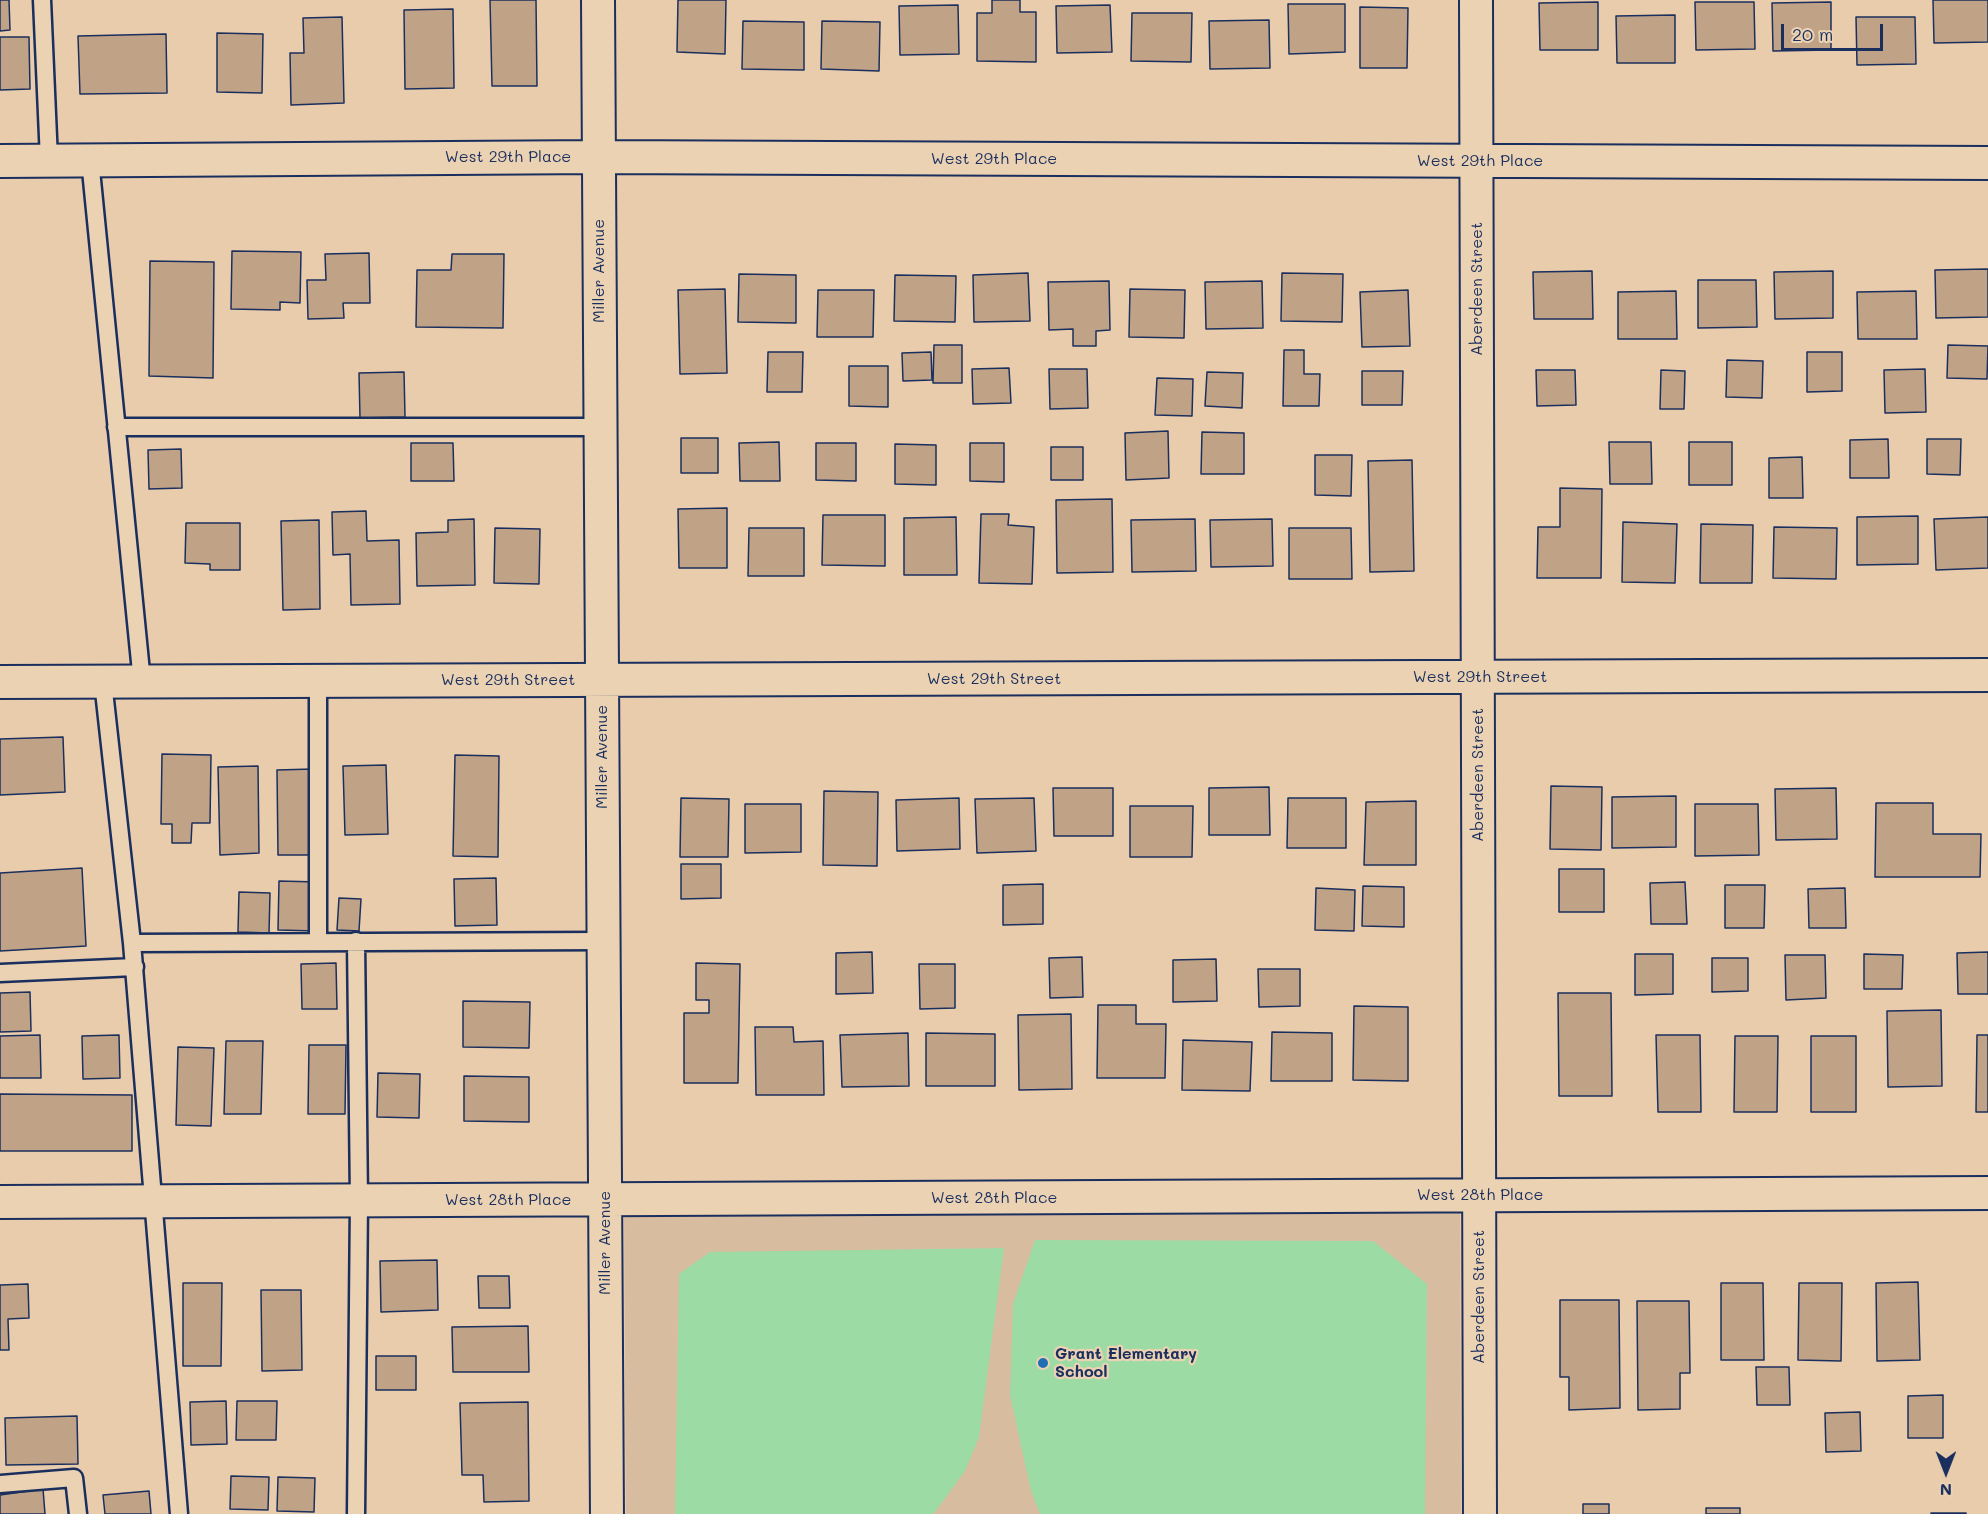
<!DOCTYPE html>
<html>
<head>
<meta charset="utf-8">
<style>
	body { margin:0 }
	#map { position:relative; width:1988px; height:1514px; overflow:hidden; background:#e8ccab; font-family:Mali,sans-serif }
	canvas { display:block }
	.north { position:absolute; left:1916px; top:1442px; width:60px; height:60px; -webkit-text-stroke:4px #ebd2b3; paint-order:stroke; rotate:180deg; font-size:16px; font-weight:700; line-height:24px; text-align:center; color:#1b2f5e }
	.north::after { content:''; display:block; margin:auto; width:21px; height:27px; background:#1b2f5e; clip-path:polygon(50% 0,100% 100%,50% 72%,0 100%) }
	.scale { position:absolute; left:1781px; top:24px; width:102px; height:27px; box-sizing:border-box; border:3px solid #1b2f5e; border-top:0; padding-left:8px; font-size:18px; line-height:21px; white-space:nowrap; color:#1b2f5e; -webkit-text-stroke:4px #ebd2b3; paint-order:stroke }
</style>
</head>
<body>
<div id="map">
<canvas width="1988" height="1514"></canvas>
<div class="north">N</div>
<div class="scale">20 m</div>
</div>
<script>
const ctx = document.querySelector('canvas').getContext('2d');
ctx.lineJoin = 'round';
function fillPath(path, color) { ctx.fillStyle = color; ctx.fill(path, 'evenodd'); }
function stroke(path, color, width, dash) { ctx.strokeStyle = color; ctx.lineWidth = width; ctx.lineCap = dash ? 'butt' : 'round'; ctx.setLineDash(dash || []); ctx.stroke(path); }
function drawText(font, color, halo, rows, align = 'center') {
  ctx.font = font + ' Mali,sans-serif'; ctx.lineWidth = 4.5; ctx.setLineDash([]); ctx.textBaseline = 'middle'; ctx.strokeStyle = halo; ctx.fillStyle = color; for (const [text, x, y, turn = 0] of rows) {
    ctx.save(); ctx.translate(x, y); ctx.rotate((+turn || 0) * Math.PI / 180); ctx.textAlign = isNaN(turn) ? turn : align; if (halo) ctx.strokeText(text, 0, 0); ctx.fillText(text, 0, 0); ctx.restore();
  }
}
fillPath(new Path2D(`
	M624 1211H1460L1461 1514H626Z`), '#d8bc9f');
fillPath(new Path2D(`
	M1035 1240 1373 1241 1427 1284 1425 1514H1040L1031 1491 1010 1395 1013 1304Z
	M1004 1248 979 1437 965 1471 935 1512 932 1514H675L679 1274 710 1252Z`), '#9cdba4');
const building = new Path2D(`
	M0 0H9L10 30 0 31Z
	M490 0H536L537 86H492Z
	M678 0H726L725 54 677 52Z
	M992 0H1020V12H1036V62L977 61V13H992Z
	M1933 0H1988V42L1934 43Z
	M1598 2V50H1540L1539 3Z
	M1695 2H1754L1755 49 1696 50Z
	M1831 2V50L1773 51 1772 3Z
	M1288 4H1345V52L1289 54Z
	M958 5 959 54 900 55 899 6Z
	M1110 5 1112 52 1057 53 1056 6Z
	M1360 7 1408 8 1407 68H1360Z
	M453 9 454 88 405 89 404 10Z
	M1132 13H1192L1191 62 1131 61Z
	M1675 15V63H1617L1616 16Z
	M342 17 344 103 291 105 290 53H304L303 18Z
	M1856 17H1915L1916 64 1857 65Z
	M1269 20 1270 68 1210 69 1209 21Z
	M743 21 804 22V70L742 69Z
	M822 21 880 22 879 71 821 69Z
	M217 33 263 34 262 93 217 92Z
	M166 34 167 93 80 94 78 36Z
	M0 37H29L30 89 0 90Z
	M232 251 301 252 300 303 280 302V310L231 309Z
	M369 253 370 303H343L344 318 308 319 307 280H326L325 254Z
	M452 254H504L503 328 416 327 417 270H451Z
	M150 261 214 262 213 378 149 376Z
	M1988 269V317L1936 318 1935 270Z
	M1592 271 1593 319H1534L1533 272Z
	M1833 271V318L1775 319 1774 272Z
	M1028 273 1030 321 974 322 973 275Z
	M1282 273 1343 274 1342 322 1281 321Z
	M739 274 796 275V323L738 322Z
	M895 275 956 276 955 322 894 321Z
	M1698 280H1756L1757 327 1698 328Z
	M1109 281 1110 330 1096 331V346H1073V329L1049 330 1048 282Z
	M1262 281 1263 328 1206 329 1205 282Z
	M725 289 727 373 680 374 678 290Z
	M1130 289 1185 290 1184 338 1129 337Z
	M818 290H874L873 337H817Z
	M1408 290 1410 346 1362 347 1360 292Z
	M1676 291 1677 339H1618V292Z
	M1916 291 1917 339H1858L1857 292Z
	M934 345H962V383H933Z
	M1948 345 1988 346 1987 379 1947 378Z
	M1284 350H1304V374H1320L1319 406H1283Z
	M768 352H803L802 392H767Z
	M931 352 932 380 903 381 902 353Z
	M1807 352H1842V391L1807 392Z
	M1727 360 1763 361 1762 398 1726 397Z
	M849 366H888V407L849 406Z
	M1009 368 1011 403 973 404 972 369Z
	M1049 369H1087L1088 408 1050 409Z
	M1925 369 1926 412 1885 413 1884 370Z
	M1536 370H1575L1576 405 1537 406Z
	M1661 370 1685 371 1684 409H1660Z
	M1362 371H1403L1402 405H1362Z
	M404 372 405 417 360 418 359 373Z
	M1207 372 1243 373 1242 408 1205 406Z
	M1157 378 1193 379 1192 416 1155 415Z
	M1168 431 1169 478 1126 480 1125 433Z
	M1202 432 1244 433V474H1201Z
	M681 438H718V473H681Z
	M1888 439 1889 478H1850V440Z
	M1927 439H1961L1960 475 1927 474Z
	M779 442 780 481H740L739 443Z
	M1609 442H1651L1652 484H1610Z
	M1689 442H1732V485H1689Z
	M411 443H453L454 481H411Z
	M816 443H856V481L816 480Z
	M970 443H1004V482L970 481Z
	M895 444 936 445V485L895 484Z
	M1051 447H1083V480H1051Z
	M181 449 182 488 149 489 148 450Z
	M1315 455H1352L1351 496 1315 495Z
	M1802 457 1803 498H1769V458Z
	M1412 460 1414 571 1370 572 1368 461Z
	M1560 488 1602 489 1601 578H1537L1538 527H1560Z
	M1112 499 1113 572 1057 573 1056 500Z
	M727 508V568H679L678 509Z
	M366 511 367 541 399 540 400 604 351 605 350 554 333 555 332 512Z
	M981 514H1009L1008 525 1034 527 1032 584 979 583Z
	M823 515H885V566L822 565Z
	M1918 516V564L1857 565V517Z
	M956 517 957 575H904V518Z
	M1988 517V568L1936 570 1934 519Z
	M474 519 475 585 417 586 416 533 448 532V520Z
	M1195 519 1196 571 1132 572 1131 520Z
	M1272 519 1273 566 1211 567 1210 520Z
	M319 520 320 609 283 610 281 521Z
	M1623 522 1677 524 1675 583 1622 582Z
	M186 523H240V570H210V564L185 563Z
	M1701 524 1753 525 1752 583H1700Z
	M1774 527 1837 528 1836 579 1773 578Z
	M495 528 540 529 539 584 494 583Z
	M749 528H804V576H748Z
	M1289 528H1351L1352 579H1289Z
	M63 737 65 792 0 795V739Z
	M162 754 211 755 210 823H192L191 843H172V824H161Z
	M455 755 499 756 498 857 453 856Z
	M386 765 388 834 345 835 343 766Z
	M258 766 259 853 220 855 218 767Z
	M313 769V855H278L277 770Z
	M1551 786 1602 787 1601 850 1550 849Z
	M1269 787 1270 835H1209V788Z
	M1053 788H1113V836H1054Z
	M1836 788 1837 839 1776 840 1775 789Z
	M824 791 878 792 877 866 823 865Z
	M1676 796V847L1612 848V797Z
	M681 798 729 799 728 857H680Z
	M959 798 960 849 897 851 896 800Z
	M1034 798 1036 851 977 853 975 799Z
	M1288 798H1346V848H1287Z
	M1416 801V865H1364L1366 802Z
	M1876 803H1933V834H1981L1980 877H1875Z
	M745 804H801V852L745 853Z
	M1695 804H1758L1759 855 1695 856Z
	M1130 806H1193L1192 857H1130Z
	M681 864H721V898L681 899Z
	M82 868 86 946 0 951V873Z
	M1559 869H1604V912H1559Z
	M496 878 497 925 455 926 454 879Z
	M279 881 318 882 316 931 278 930Z
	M1685 882 1687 924H1651L1650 883Z
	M1043 884V924L1003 925V885Z
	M1725 885H1765L1764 928H1725Z
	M1363 886 1404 887V927L1362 926Z
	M1316 888 1355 890 1354 931 1315 930Z
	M1845 888 1846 928H1809L1808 889Z
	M239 892 270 893 269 933 238 932Z
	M339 898 361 899 359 931 337 930Z
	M872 952 873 993 836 994V953Z
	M1988 952V994H1958L1957 953Z
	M1635 954H1673V994L1635 995Z
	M1864 954 1903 955 1902 989H1864Z
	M1785 955H1825L1826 998 1786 1000Z
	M1082 957 1083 997 1050 998 1049 958Z
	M1712 958H1748V991L1712 992Z
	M1216 959 1217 1001 1173 1002V960Z
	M336 963 337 1009H302L301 964Z
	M696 963 740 964 738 1083H684V1013H709V1000H696Z
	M919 964H955V1008L920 1009Z
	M1258 969H1300V1006L1259 1007Z
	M30 992 31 1031 0 1032V993Z
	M1558 993H1611L1612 1096H1559Z
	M463 1001 530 1002 529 1048 463 1047Z
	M1098 1005H1136V1024H1166L1165 1078H1097Z
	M1354 1006 1408 1007V1081L1353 1080Z
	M1941 1010 1942 1086 1888 1087 1887 1011Z
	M1071 1014 1072 1089 1019 1090 1018 1015Z
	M755 1027H793L794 1042 823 1041 824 1095H756Z
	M1272 1032 1332 1033V1081H1271Z
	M908 1033 909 1086 842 1087 840 1035Z
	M926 1033 995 1034V1086H926Z
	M40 1035 41 1078H0V1036Z
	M119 1035 120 1078 83 1079 82 1036Z
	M1656 1035H1700L1701 1112H1658Z
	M1977 1035H1988V1112H1976Z
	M1735 1036H1778L1777 1112H1734Z
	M1811 1036H1856V1112H1811Z
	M1183 1040 1252 1042 1250 1091 1182 1090Z
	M226 1041H263L261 1114H224Z
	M309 1045H346L345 1114H308Z
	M178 1047 214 1048 211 1126 176 1125Z
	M378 1073 420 1074 419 1118 377 1117Z
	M464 1076 529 1077V1122L464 1121Z
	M0 1094 132 1095V1151H0Z
	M437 1260 438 1310 381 1312 380 1261Z
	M478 1276H509L510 1308H479Z
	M1918 1282 1920 1360 1877 1361 1876 1283Z
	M183 1283H222L221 1366H183Z
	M1721 1283H1763L1764 1360H1721Z
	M1799 1283H1842L1841 1361 1798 1360Z
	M28 1284 29 1318 8 1319 9 1350H0V1285Z
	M261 1290H301L302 1370 262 1371Z
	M1560 1300H1619L1620 1408 1569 1410V1377H1560Z
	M1637 1301H1689L1690 1373H1680V1409L1638 1410Z
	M528 1326 529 1372H453L452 1327Z
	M376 1356H416V1390H376Z
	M1756 1367H1789L1790 1405H1757Z
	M1943 1395V1438H1908V1396Z
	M226 1401 227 1444 191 1445 190 1402Z
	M237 1401H277L276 1440H236Z
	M528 1402 529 1501 484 1502 483 1475H462L460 1403Z
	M1860 1412 1861 1451 1826 1452 1825 1413Z
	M77 1416 78 1464 6 1465 5 1418Z
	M231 1476 269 1477 268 1510 230 1509Z
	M278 1477 315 1478 314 1512 277 1511Z
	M43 1489 45 1514H0V1495Z
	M149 1491 151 1514H105L103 1495Z
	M1583 1504H1609V1514H1583Z
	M1706 1508H1740V1514H1706Z
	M1931 1513H1966V1514H1931Z`);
fillPath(building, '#c0a286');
stroke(building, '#1b2f5e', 1.5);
const lane = new Path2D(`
	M42 0 49 160
	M90 160 142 682
	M116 427H600
	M318 681V942
	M103 682 132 943 179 1514
	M132 943 603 941
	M0 973 135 967
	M0 1484 74 1478 78 1514
	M356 1514 359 1201 356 941`);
const street = new Path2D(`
	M598 0 607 1514
	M1476 0 1480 1514
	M0 161 599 157 1988 163
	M0 682 1988 675
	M0 1202 1988 1193`);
stroke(lane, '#1b2f5e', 21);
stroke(street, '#1b2f5e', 36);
stroke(lane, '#ebd2b3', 16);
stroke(street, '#ebd2b3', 32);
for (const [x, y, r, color] of [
	[1043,1363,6,"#1f6fb2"]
]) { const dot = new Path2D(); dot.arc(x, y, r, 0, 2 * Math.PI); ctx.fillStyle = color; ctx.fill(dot); stroke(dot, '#ebd2b3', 2); }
drawText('16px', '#1b2f5e', '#ebd2b3', [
	["West 29th Place",508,157],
	["West 29th Place",994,159],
	["West 29th Place",1480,161],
	["Miller Avenue",599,271,-90],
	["Aberdeen Street",1477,289,-90],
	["West 29th Street",1480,677],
	["West 29th Street",994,679],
	["West 29th Street",508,680],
	["Miller Avenue",602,757,-90],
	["Aberdeen Street",1478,775,-90],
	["West 28th Place",1480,1195],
	["West 28th Place",994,1198],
	["West 28th Place",508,1200],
	["Miller Avenue",605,1243,-90],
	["Aberdeen Street",1479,1297,-90]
]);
drawText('bold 16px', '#1b2f5e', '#ebd2b3', [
	["Grant Elementary",1055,1354],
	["School",1055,1372]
], 'left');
</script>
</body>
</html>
